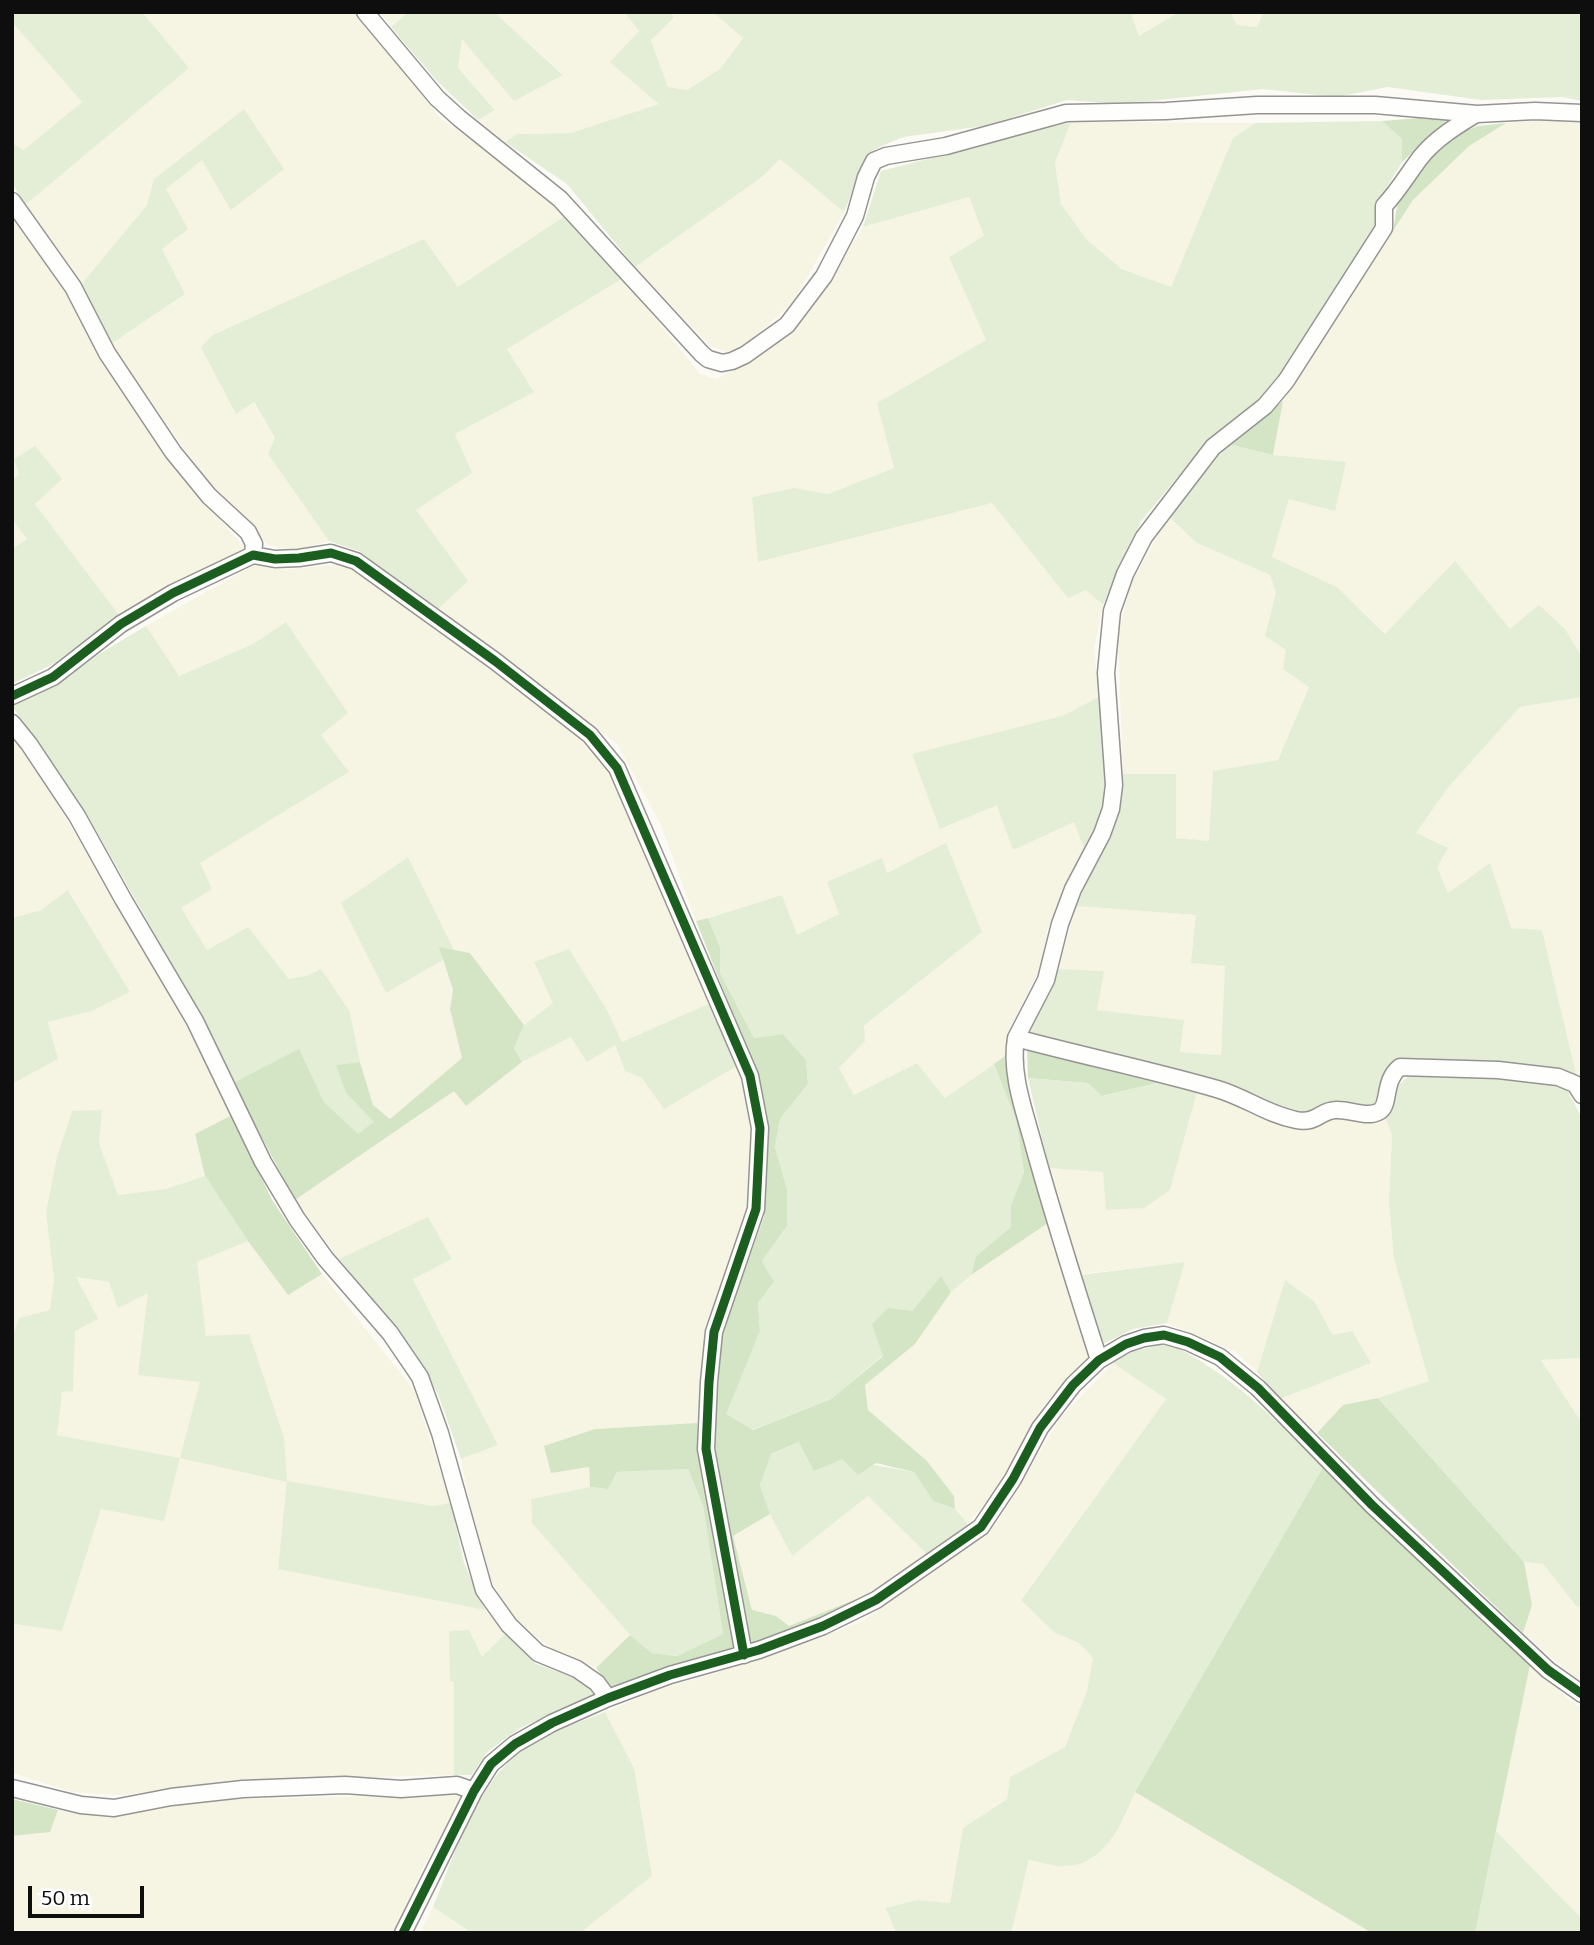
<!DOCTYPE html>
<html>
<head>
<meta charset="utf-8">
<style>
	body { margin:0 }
	#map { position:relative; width:1594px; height:1945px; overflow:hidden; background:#fbfaf4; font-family:Bitter,serif }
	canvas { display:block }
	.frame { position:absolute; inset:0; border:14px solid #0e0e0e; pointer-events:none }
	.scale { position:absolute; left:28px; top:1886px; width:116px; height:32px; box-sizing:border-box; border:4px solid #0e0e0e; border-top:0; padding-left:9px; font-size:21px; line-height:24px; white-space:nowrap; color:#0e0e0e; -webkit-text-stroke:5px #fff; paint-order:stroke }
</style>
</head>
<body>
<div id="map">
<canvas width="1594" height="1945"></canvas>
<div class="frame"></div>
<div class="scale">50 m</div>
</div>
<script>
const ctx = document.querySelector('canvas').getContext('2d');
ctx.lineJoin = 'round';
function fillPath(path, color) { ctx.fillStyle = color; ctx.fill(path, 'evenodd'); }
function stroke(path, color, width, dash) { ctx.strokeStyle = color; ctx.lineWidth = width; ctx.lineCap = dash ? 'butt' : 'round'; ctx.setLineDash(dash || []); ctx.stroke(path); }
fillPath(new Path2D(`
	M142 12H356L441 119 523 175 565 216 458 288 424 239 236 414 253 402 275 439 268 454 329 541 295 551 269 545 217 495 111 344 185 294 162 249 187 229 165 189 202 160 244 109 154 179 147 205 80 286 25 205 189 68Z
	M380 12H409L391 27Z
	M494 12H624L639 31 660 104 571 133 517 134 505 142 478 120 495 109 458 68 462 38 563 74Z
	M671 12H713L743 37 720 69 687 90 668 87 651 39 674 19Z
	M1133 12H1179L1139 36 1132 17Z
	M1230 12H1264L1258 27 1236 25Z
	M12 22 82 102 24 151 12 143Z
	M1565 119 1582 122V657L1565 629H1510L1455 562 1386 634 1337 587 1272 557 1289 499 1346 463 1273 455 1283 401 1413 200 1469 146 1506 123Z
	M1071 122 1255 123 1233 138 1171 287 1123 269 1087 240 1061 204 1055 163Z
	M780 159 844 212 793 302 747 344 727 352 710 346 635 267 762 177Z
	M969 197 984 236 949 257 986 340 877 403 894 468 828 494 794 488 752 497 758 562 992 503 1068 597 1086 590 1103 605 1094 649 1099 697 1062 716 997 805 1075 821 1084 848 1047 930 1041 966 1009 1030 1005 1056 945 1098 917 1063 854 1096 839 1068 865 1041 864 1027 982 932 946 844 887 873 882 859 827 882 839 914 797 936 782 895 696 921 661 825 617 744 437 610 416 510 471 473 455 434 534 392 507 349 623 278 700 374 717 379 768 348 809 313 863 227Z
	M12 213 64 286 97 352 185 481 245 548 119 615 35 504 19 474 12 481Z
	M1169 517 1197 543 1270 575 1276 592 1265 636 1286 650 1284 669 1309 686 1278 760 1213 771 1209 841 1176 839V774H1123L1118 637 1130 585Z
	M12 519 27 539 12 549Z
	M346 564 588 742 614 774 708 1004 622 1042 607 1010 569 949 554 1003 524 1025 470 953 454 950 408 857 342 903 386 993 443 960 453 990 450 1009 462 1058 390 1119 373 1105 360 1062 350 1012 309 975 289 979 248 927 207 950 181 908 199 863 349 772 320 735 347 714 286 622 253 644 178 676 146 626 254 565 282 570Z
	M1582 697V1083L1576 1074 1542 930 1511 928 1448 893 1437 867 1416 833 1447 789 1520 707Z
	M12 735 26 751 163 981 232 1115 195 1134 205 1176 166 1189 118 1195 99 1143 102 1111H72L57 1158 46 1213 54 1280 50 1311 19 1318 12 1338V1084L58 1059 48 1022 92 1011 129 992 69 890 41 910 12 918Z
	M1076 906 1196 915 1225 966 1221 1055 1180 1052 1184 1020 1097 1010 1103 971 1059 969Z
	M571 1037 615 1045 625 1071 642 1078 738 1065 752 1127 750 1206 710 1324 697 1423 595 1429 589 1467 590 1487 531 1499 532 1523 630 1635 596 1668 551 1648 517 1622 491 1580 468 1495 461 1459 498 1445 413 1278 452 1259 428 1218 339 1259 295 1200 454 1090 466 1105 522 1062Z
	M1197 1092 1232 1102 1253 1115 1313 1129 1333 1115 1385 1118 1392 1134 1389 1202 1394 1259 1429 1381 1378 1398 1343 1405 1317 1433 1280 1399 1371 1363 1333 1335 1314 1301 1285 1280 1257 1372 1236 1352 1167 1323 1185 1262 1080 1274 1049 1168 1103 1172 1170 1190Z
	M1048 1223 1089 1357 1042 1407 998 1487 968 1524 955 1509 954 1496 927 1461 868 1410 865 1385 915 1344 951 1292 971 1275Z
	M248 1241 288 1294 322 1274 414 1390 451 1503 432 1506 278 1568 485 1610 506 1633 482 1658 450 1681H454V1775L286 1779 119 1795 72 1792 12 1773 13 1624 62 1631 101 1509 180 1458 56 1435 62 1392 73 1390 75 1277 109 1282 148 1292 200 1382 286 1481 206 1337 197 1262Z
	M1582 1358V1423L1541 1360Z
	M1113 1363 1166 1399 1021 1599 1055 1633 1079 1643 1093 1658 1087 1691 1065 1747 1010 1777 1007 1799 963 1828 950 1903 917 1900 886 1908 896 1933H580L652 1876 634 1768 605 1712 657 1690 766 1658 863 1621 997 1523 1061 1417Z
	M868 1496 928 1555 864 1596 789 1626 776 1616 752 1610 733 1536 770 1514 792 1556Z
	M1524 1562 1543 1564 1577 1607 1582 1605V1684L1523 1633 1532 1605Z
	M1530 1665 1573 1703 1582 1707V1919L1496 1831Z
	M1135 1792 1372 1933H1011L1029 1860 1066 1866 1124 1820Z
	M464 1794 422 1869 395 1933H12V1836L50 1832 58 1810 109 1818 209 1800Z
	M433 1907 472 1933H420Z`), '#f6f4e2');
fillPath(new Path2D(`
	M12 12H142L189 68 25 205 12 183V143L24 150 82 102 12 22Z
	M409 12H494L563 75 514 101 462 39 458 68 495 110 478 120 436 80 391 27Z
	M624 12H671L674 18 651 40 668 87 687 90 720 69 743 38 713 12H1133L1132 17 1139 36 1179 12H1230L1237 25 1257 27 1264 12H1582V101L1562 97 1481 100 1388 87 1336 97 1263 89 1121 104 1067 100 984 126 903 137 875 149 860 172 844 212 780 159 762 177 635 267 567 184 505 142 517 134 571 133 659 104 610 62 639 31Z
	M244 109 284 169 231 210 202 160 166 189 188 229 162 249 185 294 111 344 80 286 147 205 154 179Z
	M1382 121 1402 139V162L1377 203 1376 226 1287 375 1262 404 1208 441 1141 521 1103 605 1086 590 1068 598 992 503 758 562 752 497 794 488 828 494 894 468 877 403 986 340 949 257 984 236 969 197 863 227 881 171 1071 122 1055 163 1061 204 1087 240 1122 269 1171 287 1233 138 1255 123Z
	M565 216 623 278 507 349 534 392 455 434 472 473 416 510 468 581 437 610 359 551 329 541 268 454 275 438 254 402 236 414 201 347 213 335 424 239 458 287Z
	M1228 444 1273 455 1346 462 1335 511 1289 499 1272 557 1337 587 1385 634 1455 561 1510 629 1539 605 1565 629 1582 657V697L1520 707 1447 789 1416 833 1448 848 1437 867 1448 893 1490 863 1511 928 1542 930 1576 1074 1397 1060 1384 1072 1381 1100 1376 1107 1331 1103 1304 1115 1271 1105 1242 1088 1029 1033 1059 969 1104 971 1097 1010 1184 1020 1180 1052 1221 1055 1225 966 1191 963 1196 915 1076 906 1120 811 1123 774H1176V838L1209 841 1213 771 1278 760 1309 687 1283 669 1286 650 1265 636 1276 592 1270 575 1197 543 1169 517Z
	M35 446 62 479 35 504 119 615 55 663 12 684V549L27 539 12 519V481L19 474 14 459Z
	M286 622 348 713 321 735 349 772 200 863 212 889 181 908 207 950 248 927 289 979 309 975 321 969 350 1012 360 1062 337 1065 346 1093 375 1122 358 1135 324 1102 299 1050 233 1083 176 971 89 818 12 706 146 626 179 676 253 644Z
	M1099 697 1107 782 1099 819 1084 848 1074 822 1013 850 997 805 940 829 912 754 1062 716Z
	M946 843 982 932 864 1026 865 1041 839 1068 854 1095 917 1063 945 1098 994 1064 1016 1120 1024 1172 1011 1205V1227L976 1256 971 1275 951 1292 941 1277 912 1311 873 1324 883 1355 831 1399 752 1430 725 1414 760 1331 758 1303 774 1282 762 1261 787 1226V1189L775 1147 780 1119 808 1084 806 1060 783 1034 754 1038 720 973V947L708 918 782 895 797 935 839 914 827 882 882 858 887 873Z
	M408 857 454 950 440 948 443 960 386 993 341 903Z
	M68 890 130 992 92 1011 48 1022 58 1059 12 1084V918L41 910Z
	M569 949 607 1010 622 1042 708 1004 738 1065 664 1109 642 1078 625 1071 615 1045 587 1062 571 1037 522 1062 514 1048 524 1025 553 1003 534 962Z
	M1410 1075 1538 1081 1567 1090 1582 1118V1358L1541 1360 1582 1423V1605L1577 1607 1543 1564 1524 1562 1378 1398 1429 1381 1394 1259 1389 1202 1392 1134 1385 1118 1393 1110 1396 1087Z
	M1028 1078 1088 1083 1103 1096 1157 1083 1197 1092 1170 1190 1144 1208 1106 1210 1103 1172 1049 1168Z
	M102 1110 99 1143 118 1195 166 1189 205 1176 248 1241 197 1262 206 1336 249 1334 284 1438 287 1481 432 1506 451 1503 464 1563 485 1610 278 1569 287 1482 180 1458 164 1521 101 1509 62 1631 14 1624 12 1629V1338L19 1318 50 1310 54 1280 46 1213 57 1157 72 1111ZM76 1277 109 1282 118 1308 148 1293 138 1375 200 1382 180 1458 57 1435 62 1392 73 1391 75 1331 98 1319Z
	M428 1217 452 1259 413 1279 498 1445 461 1459 438 1394 413 1351 339 1259Z
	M1185 1262 1167 1323 1133 1329 1101 1345 1080 1275Z
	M1285 1280 1314 1301 1333 1335 1352 1331 1371 1363 1280 1399 1257 1372Z
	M1170 1344C1231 1374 1275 1419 1323 1467L1135 1792C1123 1822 1105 1864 1067 1866 1055 1867 1041 1862 1029 1860L1011 1933H896L886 1908 917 1900 950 1903 963 1828 1007 1799 1010 1777 1065 1747 1087 1691 1093 1658 1079 1643 1055 1633 1021 1600 1166 1399 1113 1363C1131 1350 1148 1347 1170 1344Z
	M799 1442 842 1459 914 1472 933 1501 955 1509 968 1524 928 1555 868 1496 792 1556 770 1514 760 1485 770 1455Z
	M688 1469 703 1506 723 1634 677 1656 652 1653 630 1635 532 1523 531 1499 590 1487 608 1489 617 1472Z
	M469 1630 482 1657 506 1633 536 1664 583 1681 595 1695 520 1728 486 1753 472 1775H454V1682L450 1681 449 1631Z
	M605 1712 634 1768 652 1876 580 1933H472L433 1907C458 1848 477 1775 536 1741 557 1729 583 1721 605 1712Z
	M1496 1831 1582 1919V1933H1475Z`), '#e4eed6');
fillPath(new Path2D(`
	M1419 118 1447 120 1402 162V139L1382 121Z
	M1506 123 1469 146 1413 200 1393 231 1397 206 1421 165 1453 136 1478 126Z
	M1283 401 1273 455 1228 444Z
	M708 918 720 947V973L754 1038 783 1034 806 1060 808 1084 780 1119 775 1147 787 1189V1226L762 1261 774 1282 758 1303 760 1331 726 1414 753 1430 831 1399 883 1356 872 1324 888 1308 912 1311 941 1276 951 1292 915 1344 865 1385 868 1410 927 1461 954 1496 955 1509 933 1501 914 1472 876 1463 858 1475 842 1459 814 1471 799 1442 771 1454 760 1485 770 1514 733 1536 752 1610 776 1616 789 1626 864 1596 783 1635 749 1643 713 1448 723 1330 764 1217 769 1134 754 1067 696 921Z
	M439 947 470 953 524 1025 514 1048 522 1062 466 1106 454 1091 295 1200 233 1083 299 1049 324 1102 358 1134 374 1122 346 1093 336 1065 360 1062 373 1105 390 1119 462 1058 450 1009 453 990Z
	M1027 1050 1157 1083 1102 1096 1088 1083 1028 1078Z
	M1005 1056 1048 1223 971 1275 976 1256 1011 1227V1205L1024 1172 1016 1120 994 1064Z
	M232 1115 272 1200 322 1274 288 1295 248 1241 205 1176 195 1134Z
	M1378 1398 1524 1562 1532 1605 1523 1633 1317 1433 1343 1405Z
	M697 1423 702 1473 737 1652 664 1668 611 1688 596 1668 630 1635 652 1653 677 1656 723 1634 703 1506 688 1469 617 1472 608 1489 590 1487 589 1467 551 1473 544 1446 595 1429Z
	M1323 1467 1530 1665 1475 1933H1372L1135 1792Z
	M12 1799 58 1810 50 1832 12 1836Z`), '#d4e5c5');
const street = new Path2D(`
	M365 12 437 98 459 118 560 199 702 354 708 359 722 363 732 361 745 355 787 325 824 276 855 216 866 177 874 161 886 156 946 146 1066 113 1166 111 1257 105H1375L1477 114 1535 111 1582 113
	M12 201 73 287 107 353 173 452 209 496 248 532 254 544 253 555
	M12 696 53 677 121 624 173 593 253 555 275 559 299 558 331 553 356 561 495 661 590 735 617 768 750 1076 760 1128 756 1209 714 1332 709 1382 706 1449 744 1655
	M12 723 29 744 77 816 123 899 195 1021 263 1162 297 1219 325 1258 390 1333 420 1377 440 1433 484 1590 509 1625 538 1653 577 1669 597 1683 608 1698
	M1016 1038C1083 1056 1151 1070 1217 1089 1245 1097 1266 1114 1296 1120 1318 1124 1320 1110 1336 1110 1349 1109 1366 1118 1378 1112 1391 1107 1382 1081 1400 1067L1498 1070 1558 1077 1575 1084 1582 1095
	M1099 1360C1076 1288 1053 1216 1033 1143 1024 1110 1010 1073 1016 1038L1046 980 1060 924 1073 889 1102 834 1111 809 1114 785 1106 673 1112 611 1125 574 1144 537 1213 447 1265 406 1286 381 1384 228V206C1398 191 1408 174 1420 158 1435 139 1456 126 1476 114
	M12 1788 81 1805 114 1808 171 1797 243 1789 345 1785 401 1789 457 1785 474 1791
	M403 1933 474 1791 491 1764 515 1744 552 1723 608 1698 670 1675 759 1650 823 1626 876 1600 981 1527 1013 1479 1040 1428 1073 1385 1099 1360 1126 1344 1144 1338 1164 1335 1188 1342 1220 1357 1258 1388 1372 1505 1548 1670 1582 1694`);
stroke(street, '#959492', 19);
stroke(street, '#fefefd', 16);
stroke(new Path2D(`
	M12 696 53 677 121 624 173 593 253 555 275 559 299 558 331 553 356 561 495 661 590 735 617 768 750 1076 760 1128 756 1209 714 1332 709 1382 706 1449 744 1655
	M403 1933 474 1791 491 1764 515 1744 552 1723 608 1698 670 1675 759 1650 823 1626 876 1600 981 1527 1013 1479 1040 1428 1073 1385 1099 1360 1126 1344 1144 1338 1164 1335 1188 1342 1220 1357 1258 1388 1372 1505 1548 1670 1582 1694`), '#1b5e20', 9);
</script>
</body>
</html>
